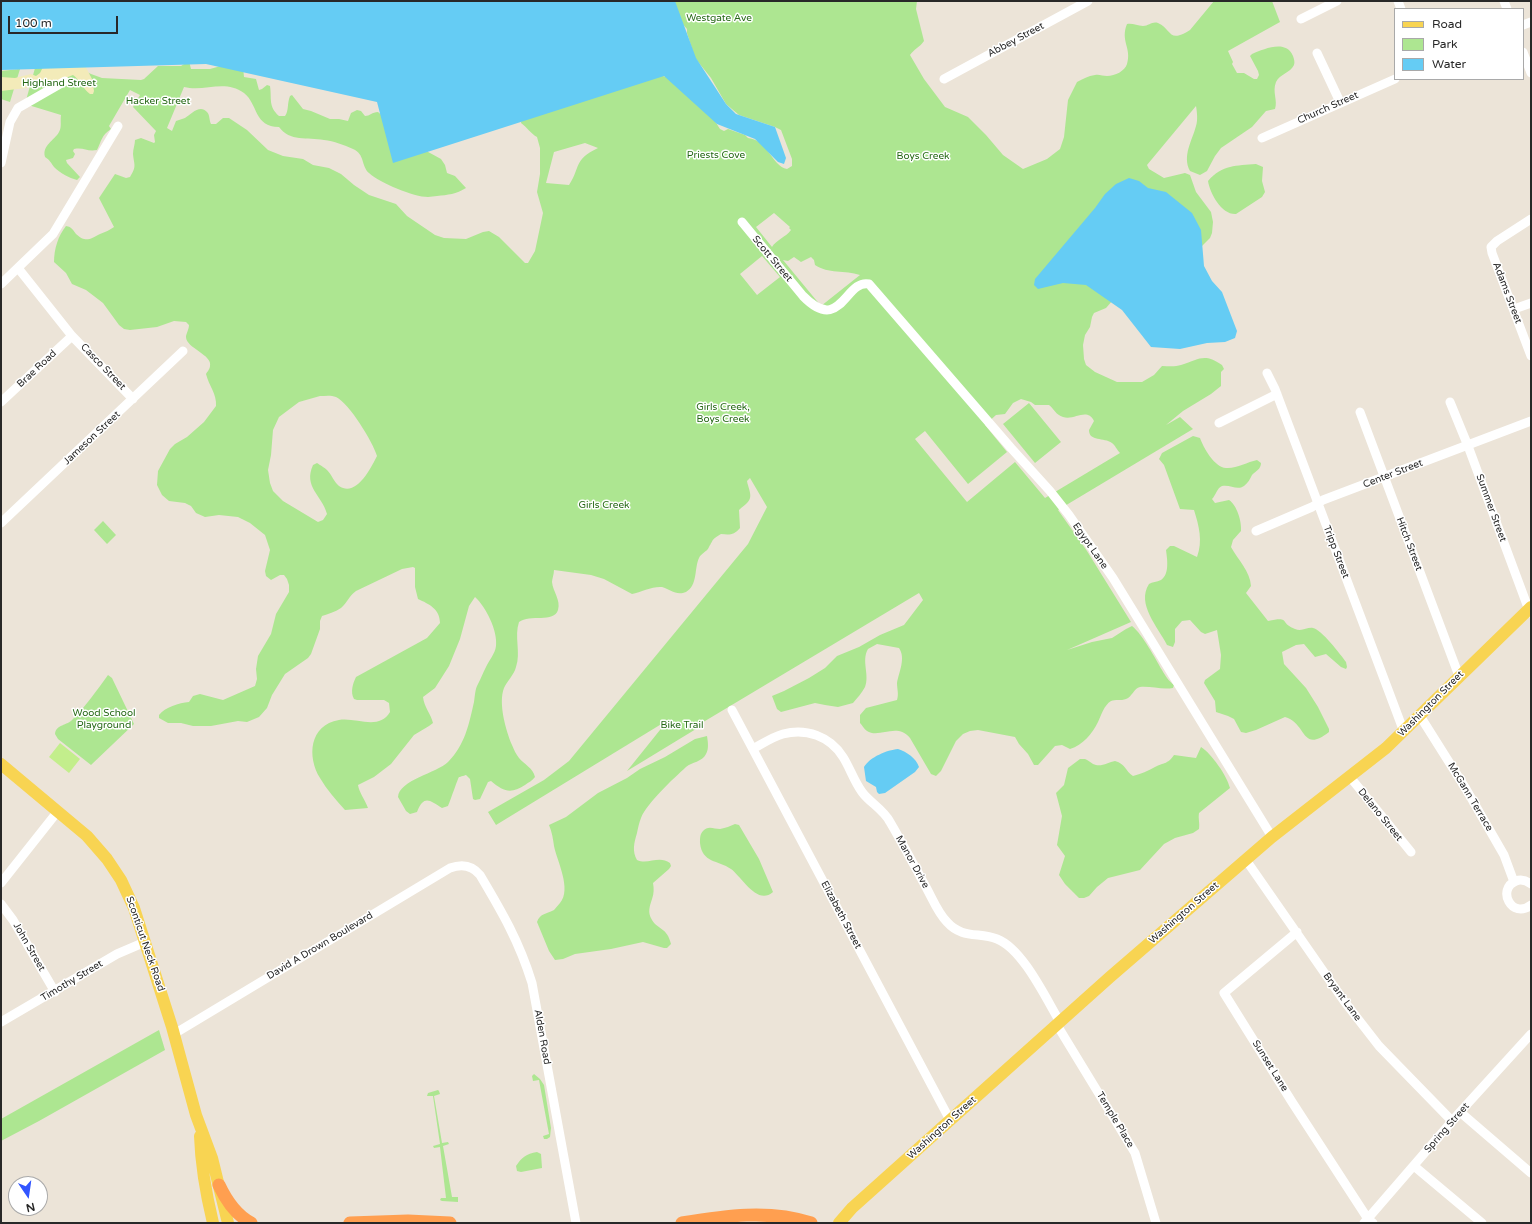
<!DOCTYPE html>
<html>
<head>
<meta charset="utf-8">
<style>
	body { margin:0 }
	#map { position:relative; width:1532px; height:1224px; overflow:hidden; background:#ece4d8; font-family:"Varela Round",sans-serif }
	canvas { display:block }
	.frame { position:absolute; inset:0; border:2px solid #282828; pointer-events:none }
	.legend { position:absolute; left:1394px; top:8px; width:130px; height:72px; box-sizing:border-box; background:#fff; border:1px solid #a9a9a9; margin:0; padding:5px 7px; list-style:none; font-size:12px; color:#282828 }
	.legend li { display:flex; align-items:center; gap:8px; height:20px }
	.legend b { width:20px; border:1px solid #a9a9a9 }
	.north { position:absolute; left:8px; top:1176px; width:40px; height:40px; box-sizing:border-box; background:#fff; border:1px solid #a9a9a9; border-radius:50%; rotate:167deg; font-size:11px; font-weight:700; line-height:16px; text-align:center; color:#282828 }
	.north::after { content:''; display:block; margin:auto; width:14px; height:18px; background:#3255ff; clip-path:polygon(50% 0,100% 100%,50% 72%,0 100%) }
	.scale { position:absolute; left:8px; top:16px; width:110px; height:18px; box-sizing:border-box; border:2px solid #282828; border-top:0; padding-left:5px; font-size:12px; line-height:14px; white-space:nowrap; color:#282828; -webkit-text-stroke:3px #fff; paint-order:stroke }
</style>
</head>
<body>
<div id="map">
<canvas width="1532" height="1224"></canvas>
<div class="frame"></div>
<ul class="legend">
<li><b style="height:5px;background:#f8d452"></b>Road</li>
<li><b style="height:11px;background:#ade691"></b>Park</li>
<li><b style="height:11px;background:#65ccf4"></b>Water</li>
</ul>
<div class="north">N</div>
<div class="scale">100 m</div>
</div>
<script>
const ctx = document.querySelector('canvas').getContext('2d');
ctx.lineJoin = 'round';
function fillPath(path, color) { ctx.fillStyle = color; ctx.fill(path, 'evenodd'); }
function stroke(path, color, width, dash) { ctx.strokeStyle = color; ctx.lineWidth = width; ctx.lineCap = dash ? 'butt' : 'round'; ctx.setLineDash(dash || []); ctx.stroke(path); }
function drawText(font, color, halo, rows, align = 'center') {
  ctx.font = font + ' "Varela Round",sans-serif'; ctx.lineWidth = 3; ctx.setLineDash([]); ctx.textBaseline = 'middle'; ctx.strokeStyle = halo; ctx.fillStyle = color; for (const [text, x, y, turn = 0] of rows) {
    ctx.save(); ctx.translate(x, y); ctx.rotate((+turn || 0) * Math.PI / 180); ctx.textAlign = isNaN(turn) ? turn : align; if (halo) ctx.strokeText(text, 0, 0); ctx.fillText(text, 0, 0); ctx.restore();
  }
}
fillPath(new Path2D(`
	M670 1H917L916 9 924 41C920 47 914 49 910 55L924 79 945 107 968 117 986 135 1003 155 1023 169 1047 159 1060 149 1064 137 1068 100 1077 82C1083 79 1088 76 1095 75 1099 74 1103 76 1107 76 1115 76 1125 71 1127 64 1132 48 1120 41 1127 24 1133 23 1137 26 1143 26 1149 26 1152 21 1158 23 1172 29 1168 44 1190 30L1214 1H1272L1280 22 1228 51 1233 62 1232 64 1237 73H1244L1254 79H1257L1259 75 1258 71 1250 56 1252 54C1264 49 1286 39 1293 56 1294 59 1295 62 1294 65 1290 73 1280 74 1276 82 1272 92 1278 100 1275 109L1266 111 1252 127 1221 148 1215 156 1207 171 1200 175 1190 171C1182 156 1192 141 1196 126 1198 120 1197 112 1196 106L1147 165 1149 169 1164 178 1185 173 1190 175 1196 192 1211 212 1213 222 1212 233 1210 238 1202 246 1191 255 1120 292 1106 308 1094 313 1092 317 1090 327 1085 335 1083 345 1084 359 1086 365 1095 372 1117 382H1142L1154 375 1162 366C1168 366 1175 367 1181 365 1200 359 1204 353 1222 365L1224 369 1221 372V386L1211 394 1183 411 1166 425 1180 417 1193 429 1058 510 1087 551 1131 622 1067 650 1092 642 1112 638 1126 629 1132 626C1143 635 1155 658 1162 670 1166 677 1168 680 1174 685L1173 688C1162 690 1151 686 1140 687 1134 688 1132 697 1126 699 1121 701 1115 699 1111 701 1104 705 1101 716 1098 722 1092 734 1083 745 1070 749L1062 745 1055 746 1038 765H1034L1028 754 1019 744 1015 737 978 730 970 731 963 734 956 741 941 771 936 776 931 774 910 738C897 722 879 739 867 731 864 729 862 725 860 723V715L866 708 897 700C899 694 897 689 897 683 899 672 906 658 899 648L877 644 868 649C861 661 870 675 865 687 862 693 857 698 853 703L838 707 825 705 815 703 781 712 777 709 772 696 784 691 809 678 825 668 837 656 859 647 880 635 904 625 923 600 919 593 695 727 696 729 627 771 668 720 496 825 488 812 544 780 569 761 748 544 767 507 750 478 747 481C748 488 754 497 747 503 744 506 742 507 739 510L740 528C734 535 730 535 721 534 711 540 714 539 709 547 707 552 701 553 699 558 694 569 698 585 686 592 676 596 670 589 662 587 653 586 641 592 632 594L604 579 591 575 554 570C554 574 552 579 552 582 553 592 561 600 558 610 554 623 530 614 519 622 514 636 521 653 516 667 514 675 507 681 504 688 498 703 506 731 512 745 514 750 516 754 519 758 524 764 533 768 535 777 532 781 529 782 525 785 511 794 504 792 491 781L488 782 480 799 475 800 473 799 470 779 466 775C466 775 460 777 459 777 458 778 450 802 448 806L442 808C429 800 424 795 417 812L410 814 406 811 398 797C399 780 437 773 448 762 465 745 469 724 474 702 475 696 475 689 478 684 481 678 483 673 486 667 489 660 495 654 496 646 498 631 486 607 475 597L469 606 460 639 449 666 435 688 423 697C424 707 431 714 433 723L429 726 414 735 391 764 374 777 358 785C359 792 365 800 368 808L345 810C336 800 327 790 320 778 307 757 309 725 339 720 356 717 379 731 390 712L389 703 384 700H357L354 699C350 692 353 683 356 677L427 638 440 623C440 609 429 604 418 599L415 587V568L413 567 402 569 356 591C349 596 347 603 341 608 335 612 328 614 322 616L320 621V629L311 654 308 658 285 674 272 695 267 708 259 717 247 722 238 721 211 726H193L181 723H168L159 718V715C165 707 179 703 189 702L193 696 200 694 223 700 255 686 257 679 256 669 258 656 271 634 276 614 289 592V585L287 579 284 575H280L271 580 266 576 265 571 270 550 265 535 250 523 238 517 219 515 205 517 196 513 191 506 185 503 169 501 162 495 157 485 158 471 170 449 175 444 187 437 204 422 216 406C217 394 209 386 206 374 207 372 210 369 210 366 213 355 186 348 186 337 186 334 189 329 189 325L186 322 174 321 157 327 130 330 124 329 119 325 103 303 86 290 72 284 66 273 54 262C54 249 58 236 66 226 72 227 73 230 76 234 86 243 90 239 100 234 105 232 110 230 114 227L99 198 115 174 126 178 130 177C137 166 134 165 133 154 133 149 135 144 135 140L141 138 154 143 155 142 154 135 156 131 133 107 140 95 130 90 109 126 111 129C101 136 102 140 97 150 87 152 84 147 74 149L73 151 75 154 73 158 66 160 67 163 80 177 77 180C69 178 60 173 54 167 51 163 50 160 45 157 42 145 54 141 59 132 62 127 60 121 61 115L25 104 40 50 91 74 102 78 141 80 144 79 158 66H181L189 61 191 69H210L228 64 243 67 244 77 256 79 259 90 262 89 267 85 270 86C272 99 268 106 279 116H285C289 111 287 103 290 96L292 95 303 109 311 111 330 119H339L348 121 351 113 357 110 361 111 365 116C370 116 372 112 378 112L419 147 441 159 445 165 447 173 455 176 466 188C456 194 448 195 437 196 434 196 431 197 428 197 414 197 380 183 369 173 361 166 365 154 353 149 344 145 334 141 324 140 307 137 290 142 279 127 254 127 258 104 244 93 225 79 205 92 184 87L167 128 172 131 176 121C179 120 182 119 185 118 191 114 200 104 207 112 210 115 209 120 211 124H216L223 118H229L247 130 268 150 283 156 303 159 313 165 329 168 341 174 354 185 369 195 396 204 407 216 435 235 444 238 466 239 483 232 489 231 499 237 525 263H528L535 251 543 213 537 192 540 174V148L537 137C531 134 527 127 521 123L522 116 638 69 670 78 713 118 720 129 724 131 728 129 745 135 748 138C768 140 772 166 787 169L792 166V159L781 130 775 127 739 115 726 104 711 78 695 58 687 33V29L679 20ZM585 143 598 148C573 160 581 167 569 185L546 183 554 152ZM774 213 790 227 789 228 791 230C786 237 776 240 772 247L756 227ZM762 256 780 277 757 295 740 274ZM794 257 801 262 811 257 814 260 815 265C828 274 845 270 860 275L821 306 783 260 788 261ZM320 396C325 396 331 395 336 397 349 403 373 442 377 456 371 468 356 498 339 486 334 482 332 475 327 470 325 468 320 465 317 463L313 465C303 487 322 495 327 514L323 520 318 522 283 501 273 491 270 483 268 470 271 455 273 430 279 417 299 402ZM1021 399 1031 402 1035 405H1049C1054 409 1056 415 1063 417 1074 421 1087 407 1094 421L1089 430C1089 442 1104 437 1112 443 1115 445 1117 450 1120 453L1045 498 1015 462 967 502 915 439 925 431 968 484 1007 452 985 425 996 415 1005 414 1013 403Z
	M20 69 10 102 1 99V71Z
	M1256 164 1263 167 1262 181 1265 192 1262 197 1236 214C1222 215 1210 194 1208 181 1223 164 1236 166 1256 164Z
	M1029 403 1061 442 1035 463 1003 424Z
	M1193 436 1200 438C1203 447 1215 468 1226 468 1236 469 1247 462 1257 460L1261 463C1261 469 1256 471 1252 475 1250 479 1248 483 1244 486 1237 491 1230 484 1222 486 1217 488 1216 495 1212 499L1215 503 1229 500C1237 505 1242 522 1241 531L1233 540 1231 547C1238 560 1250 571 1251 586L1246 593 1268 621C1291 616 1279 623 1295 629 1302 632 1307 627 1313 628 1321 629 1341 655 1346 662L1347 667 1346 669 1341 667 1326 654 1315 657 1304 644 1296 645 1282 652 1284 664 1306 688 1318 707 1329 729V732C1301 754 1307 723 1285 717L1256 730 1246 733 1241 732 1234 719 1228 716 1216 712 1215 701 1204 683 1205 680 1220 669 1221 655 1217 630 1205 634 1201 632 1190 620 1182 621 1175 629V642L1173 647 1167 645C1158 627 1136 604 1149 584 1152 582 1157 582 1161 580 1170 574 1167 558 1166 550L1170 546H1174L1197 557C1203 541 1199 526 1194 510L1180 509 1164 465 1159 459 1162 453Z
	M103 521 116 535 107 544 94 530Z
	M108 675 112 678 134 724 91 765 58 739 55 734C56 724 67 726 73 719 86 706 97 690 108 675Z
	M707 736C708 742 709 749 706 754 702 762 692 762 686 767 673 779 647 803 641 818 639 823 638 828 637 833 634 843 632 851 637 860 648 865 659 855 670 863L671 866 669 869 653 883C654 888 654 894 652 899 650 906 647 912 652 920 658 930 667 927 671 944L667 948H664L643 942 611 949 575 954 563 959 555 960 549 951 537 922C540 913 547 914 554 910 556 908 558 905 560 903 572 889 557 861 554 846 553 839 552 832 549 825L566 817 598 793 627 778 640 769 665 757 695 739Z
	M1201 747C1212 754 1227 776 1230 788L1199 813C1198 819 1200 823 1199 829L1193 833 1175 838 1164 844 1140 870 1108 878 1097 887 1089 896 1084 898H1079L1065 884 1059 875 1065 856 1057 845 1062 816 1056 793 1064 785 1068 768 1080 759H1085C1088 760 1090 762 1093 764 1101 768 1108 762 1115 761 1126 764 1125 771 1133 776 1141 774 1148 771 1155 767 1164 762 1167 765 1174 755L1196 758Z
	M735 824 739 825 759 859 773 892C757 906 742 877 731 869 718 860 702 863 700 843 700 838 700 834 703 831 708 825 714 829 720 829 726 828 730 826 735 824Z
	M159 1030 165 1050 39 1121 1 1141V1119Z
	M534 1074 540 1079 544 1085 551 1128 550 1137 547 1139H544L543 1136 549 1134 539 1080 533 1081 532 1076Z
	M438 1090 439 1091 440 1094 434 1096 442 1143 448 1142 449 1144 443 1146 452 1197H458V1202L442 1201 440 1200 441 1198H446L440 1147 434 1148 433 1146 440 1144 433 1096H427L428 1093Z
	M537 1152 541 1154 542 1168 521 1172 517 1171 516 1166C522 1157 526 1154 537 1152Z`), '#ade691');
fillPath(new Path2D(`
	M81 58 92 79 94 91 93 94H90C83 89 80 80 73 75L53 83 26 88 1 91V77L15 78 31 74 36 76 40 73 43 67Z`), '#f3ebb9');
fillPath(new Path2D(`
	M60 743 80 759 69 773 49 757Z`), '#c3ee8c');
fillPath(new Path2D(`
	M1 1H675L696 58 726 104 736 114 775 127 786 158 784 164 778 162 755 139 717 124 664 76 393 163 377 102 206 64 1 70Z
	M1129 178 1139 181 1148 188 1166 192 1192 213 1201 230 1204 266 1212 281 1222 292 1237 331 1235 338 1225 342 1207 343 1180 349 1151 347 1122 310 1086 285 1063 283 1038 289 1034 285 1035 279 1095 208 1105 194 1116 184Z
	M898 749C907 752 916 758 919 767L915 772 885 793 879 794 877 792 876 787 866 781 864 767C870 757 887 750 898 749Z`), '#65ccf4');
stroke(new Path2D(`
	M1398 1 1401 9
	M1504 1 1507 9
	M1301 19 1337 1
	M1523 25 1531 22
	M1523 52 1531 73
	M1317 53 1340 102
	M944 79 1088 1
	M1262 138 1395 79
	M1 163 10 122 18 108 65 81
	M1531 219 1497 241 1491 247 1492 253 1531 356
	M742 222 803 296C841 335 845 279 869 284L1011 448 1050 491 1069 515 1113 578 1272 837
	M18 268 72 336 133 399
	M1 284 53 234 118 126
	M1514 309 1531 303
	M1267 373 1275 389 1404 732
	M1 402 72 336
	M1450 402 1468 446 1530 613
	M1360 412 1459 676
	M1219 423 1277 394
	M1 523 183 351
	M1256 531 1312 507 1323 500 1531 421
	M732 710 950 1120
	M1420 716 1466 789 1504 855 1514 882
	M753 749C762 744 772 737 783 734 806 728 830 736 843 757 850 768 854 781 862 792 870 803 883 809 890 822 903 844 915 867 927 889 933 900 938 913 947 922 962 939 979 932 997 939 1023 949 1046 999 1060 1022
	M1350 777 1411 852
	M1246 860 1344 1001 1379 1046 1452 1121
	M1 883 58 811
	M1531 884C1527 881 1521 879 1516 881 1496 889 1512 920 1531 905
	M1 904 13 920 55 992
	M1297 932 1224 993 1292 1102 1368 1219 1373 1223
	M1 1022 117 954 145 942
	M1057 1025 1135 1153 1156 1223
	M174 1034 450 868C461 864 472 865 480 875 502 912 519 941 532 983L576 1223
	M1460 1112 1531 1173
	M1414 1166 1482 1223
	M1364 1223 1460 1112 1531 1034`), '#fff', 9);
stroke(new Path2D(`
	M1 764 87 836 107 859 121 880 134 908 172 1027 196 1115 212 1158 228 1223
	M200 1136C201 1166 206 1194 213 1223
	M839 1223 852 1208 1110 977 1272 837 1386 748 1531 607`), '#f8d452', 12);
stroke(new Path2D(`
	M219 1185C226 1200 236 1215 251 1223
	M350 1223 408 1221 450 1223
	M682 1223C724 1216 769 1209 811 1223`), '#ff9f50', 13);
drawText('10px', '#256815', '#fff', [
	["Westgate Ave",719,18],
	["Highland Street",59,83],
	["Hacker Street",158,101],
	["Priests Cove",716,155],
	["Boys Creek",923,156],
	["Girls Creek,",723,407],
	["Boys Creek",723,419],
	["Girls Creek",604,505],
	["Wood School",104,713],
	["Playground",104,725],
	["Bike Trail",682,725]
]);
drawText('10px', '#282828', '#fff', [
	["Abbey Street",1016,40,-28],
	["Church Street",1328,108,-24],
	["Scott Street",772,259,50],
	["Adams Street",1507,293,69],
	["Casco Street",103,367,46],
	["Brae Road",37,369,-43],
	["Jameson Street",92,438,-43],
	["Center Street",1393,474,-21],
	["Summer Street",1491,508,70],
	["Hitch Street",1409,544,69],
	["Egypt Lane",1090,546,55],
	["Tripp Street",1336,552,69],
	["Washington Street",1431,704,-45],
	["McGann Terrace",1470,797,59],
	["Delano Street",1380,815,51],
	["Manor Drive",912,862,61],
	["Washington Street",1184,913,-41],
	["Elizabeth Street",841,915,62],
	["Sconticut Neck Road",145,944,71],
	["David A Drown Boulevard",320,946,-31],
	["John Street",29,947,60],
	["Timothy Street",72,981,-31],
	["Bryant Lane",1342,997,54],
	["Alden Road",542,1037,80],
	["Sunset Lane",1270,1066,58],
	["Temple Place",1115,1120,59],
	["Washington Street",942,1128,-42],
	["Spring Street",1447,1128,-49]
]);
</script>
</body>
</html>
